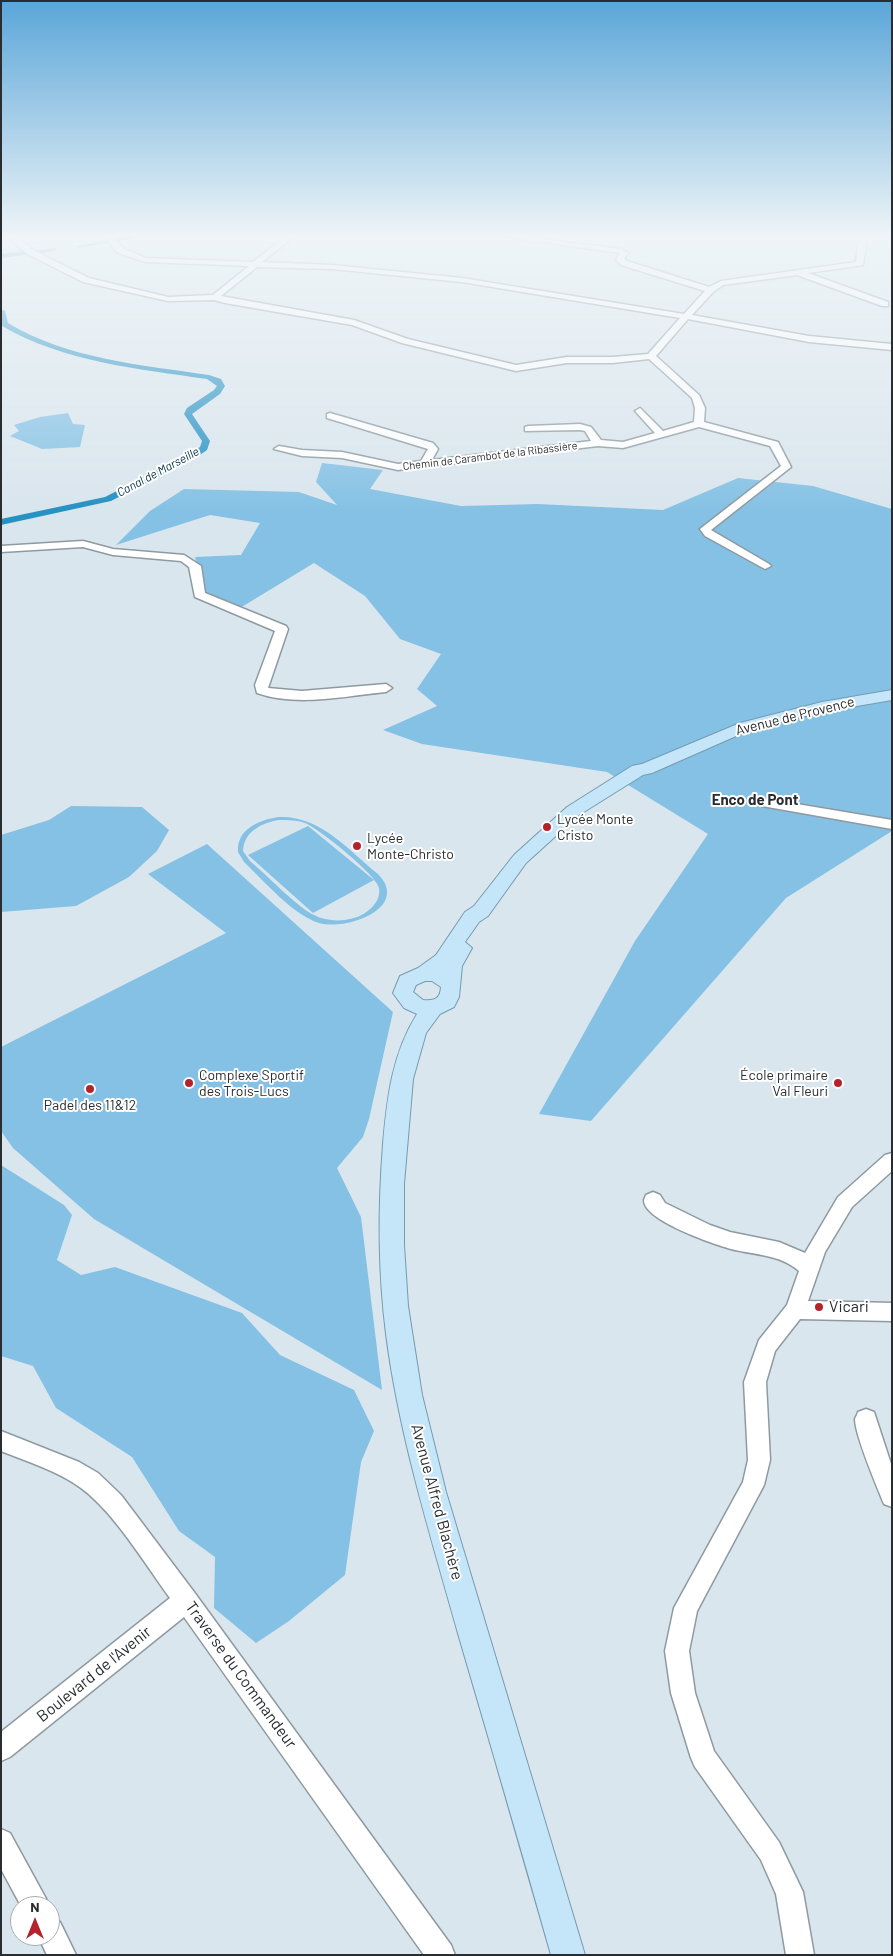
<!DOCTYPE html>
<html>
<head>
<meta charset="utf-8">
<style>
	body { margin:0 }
	#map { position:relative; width:893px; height:1956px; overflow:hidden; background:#dae6ee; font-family:Barlow,sans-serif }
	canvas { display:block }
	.frame { position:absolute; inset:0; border:2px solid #292d30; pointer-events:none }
	.north { position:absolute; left:10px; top:1896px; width:50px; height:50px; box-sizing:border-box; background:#fff; border:1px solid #a9abac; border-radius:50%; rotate:0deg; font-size:14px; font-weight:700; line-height:20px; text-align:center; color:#292d30 }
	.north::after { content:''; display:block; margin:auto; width:18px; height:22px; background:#b4232c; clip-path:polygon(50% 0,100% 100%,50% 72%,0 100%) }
</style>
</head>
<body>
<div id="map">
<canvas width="893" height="1956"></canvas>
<div class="frame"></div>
<div class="north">N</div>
</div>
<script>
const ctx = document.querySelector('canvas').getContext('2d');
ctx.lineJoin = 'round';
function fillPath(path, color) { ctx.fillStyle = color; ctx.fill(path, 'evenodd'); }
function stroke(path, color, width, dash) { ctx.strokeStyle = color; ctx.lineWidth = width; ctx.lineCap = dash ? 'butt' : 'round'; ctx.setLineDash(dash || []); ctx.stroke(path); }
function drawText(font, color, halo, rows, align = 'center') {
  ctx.font = font + ' Barlow,sans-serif'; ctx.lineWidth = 4; ctx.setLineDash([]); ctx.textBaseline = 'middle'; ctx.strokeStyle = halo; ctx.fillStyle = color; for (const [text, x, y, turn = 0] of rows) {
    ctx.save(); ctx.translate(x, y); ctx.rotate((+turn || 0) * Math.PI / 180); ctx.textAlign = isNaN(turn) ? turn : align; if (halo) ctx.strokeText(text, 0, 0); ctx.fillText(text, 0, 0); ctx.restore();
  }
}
fillPath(new Path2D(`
	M68 413 73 424 85 425 80 447 42 449 10 436 19 431 14 425 40 417Z
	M322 463 383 470 370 489 461 506 538 504 663 510 738 478 813 486 892 509V831L786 898 591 1121 539 1114 635 941 708 834 607 772 422 744 383 730 437 706 417 689 441 654 400 639 365 596 314 563 240 608 204 593 195 557 241 555 260 523 210 515 116 545 150 511 184 489 299 492 337 505 316 482Z
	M71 806 142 807 169 830 157 851 129 877 76 906 1 912V835L49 820Z
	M278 817C320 815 347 849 378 874 411 908 346 931 319 923 293 915 264 881 244 862L238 852C236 829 260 820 278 817ZM279 820C288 820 297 820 305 823 318 828 377 875 379 888 381 898 374 907 365 913 351 922 329 923 314 915 297 907 266 874 250 861L243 851C244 831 262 823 279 820Z
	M308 826 374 880 313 913 248 855Z
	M207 844 393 1012 369 1119 363 1137 337 1168 361 1217 382 1390 94 1219 13 1148 1 1131V1047L226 933 148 874Z
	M1 1165 64 1205 72 1215 57 1260 81 1275 115 1267 242 1313 280 1355 354 1390 374 1431 361 1462 345 1575 289 1621 256 1643 214 1608 215 1557 179 1531 132 1457 56 1408 33 1366 1 1356Z`), '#85c1e4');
fillPath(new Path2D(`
	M128 237H141L79 248 76 246Z
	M57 248 55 251 1 258V254Z
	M1 309 5 311 8 323C68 359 141 365 209 375L221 379 225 386 220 394 192 414 210 441 207 450 197 457 111 501 1 525V519L105 497 191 453 200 447 202 441 184 414 187 408 214 390 217 386 207 379C138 369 64 362 2 326Z`), '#2691c3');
const minor = new Path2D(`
	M8 237H16L35 251 89 278 168 297 213 295 249 266 145 262 118 253 105 237H113L124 249 146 258 253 262 285 237H293L262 262 332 265 462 278 684 314 705 291 621 265 616 260 620 253 506 237H525L622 249 628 253 624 259 627 261 709 287 721 281 856 262 859 237H867L863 265 808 273 888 302V306H882L797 275 723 285 713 292 692 315 809 336 892 344V350L809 342 688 319 656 356 699 395 705 408 704 422 778 442 791 467 711 530 769 564 771 566 765 569 705 536 700 529 781 466 770 446 699 427 623 448 598 446 398 470 342 458 302 456 274 449 279 446 302 450 342 452 398 464 421 461 428 449 327 418V414L330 413 433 443 438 449 432 460 591 441 585 431 580 430 525 431V427L528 426 580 424 591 427 601 440 623 442 655 433 635 411 640 408 663 431 694 422 695 408 692 398 649 359 613 363H567L516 371 402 343 352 325 225 303 214 300 168 301 83 282 29 255ZM257 267 332 269 462 282 680 318 648 354 613 357H567L516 365 408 339 354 320 221 296Z
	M83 541 113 549 184 555 201 566 205 593 286 626 288 629 268 688 302 691 386 684 392 688 386 692C345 696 297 707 257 693L255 685 275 631 195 597 189 567 181 561 113 555 83 547 1 552V546Z
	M767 799 892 820V829L762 806 760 803 762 800Z
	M892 1153V1171L852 1207 825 1252 808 1301 892 1303V1321L800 1319 775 1351 766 1382 770 1460 764 1485 697 1611 689 1651 695 1693 714 1751 779 1842 803 1892 814 1955H786L776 1894 761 1860 695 1767 691 1758 671 1693 665 1651 674 1608 743 1482 748 1460 744 1382 759 1340 787 1305 799 1271C780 1254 754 1255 731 1249 713 1244 643 1220 644 1200L646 1195 653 1192 660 1195 665 1203 710 1225 730 1232 779 1242 805 1253 838 1197 885 1155Z
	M866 1409 874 1412 892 1467V1507L884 1504C877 1487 855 1435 855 1419 855 1419 858 1413 858 1412Z
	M1 1431 79 1462 98 1473 121 1495 194 1592 451 1945 455 1955H424L184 1617 10 1757 1 1761V1732L170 1598C145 1564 114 1512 81 1488 58 1471 28 1462 1 1451Z
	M1 1829 10 1833 50 1906H21L1 1869Z
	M50 1918 60 1922 76 1955H47L38 1936H50Z`);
const major = new Path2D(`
	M892 690V700L822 712 752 729 652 773 643 775 579 815 526 863 488 916 479 922 465 942 472 948 462 966 459 997 454 1007 440 1014 426 1033 413 1079 404 1184V1245L408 1306 422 1395 446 1492 585 1955H551C521 1848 490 1743 459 1637 431 1537 399 1436 386 1334 378 1271 378 1207 383 1144 387 1098 392 1054 417 1014L404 1008 393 993 400 976 418 968 436 955 465 912 474 906 514 855 567 807 632 766 642 764 740 723 822 702ZM425 981H432L441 987C440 999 435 1001 423 1000L413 992 416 985Z`);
stroke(minor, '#8e9aa0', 3);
stroke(major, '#769aaf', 2);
fillPath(minor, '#fff');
fillPath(major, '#c5e5f8');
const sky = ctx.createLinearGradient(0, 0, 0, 511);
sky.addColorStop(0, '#5aa6d9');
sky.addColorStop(0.46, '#eef4f7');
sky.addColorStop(1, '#eef4f700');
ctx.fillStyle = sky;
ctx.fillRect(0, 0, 893, 511);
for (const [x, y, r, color] of [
	[547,827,5,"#b4232c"],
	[357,846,5,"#b4232c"],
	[189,1083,5,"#b4232c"],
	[838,1083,5,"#b4232c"],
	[90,1089,5,"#b4232c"],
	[819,1307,5,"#b4232c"]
]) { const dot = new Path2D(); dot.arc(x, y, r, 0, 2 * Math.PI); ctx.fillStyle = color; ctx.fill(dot); stroke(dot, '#fff', 2); }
drawText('11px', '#292d30', '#fff', [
	["Chemin de Carambot de la Ribassière",490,456,-7]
]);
drawText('italic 12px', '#053247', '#fff', [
	["Canal de Marseille",158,472,-28]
]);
drawText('14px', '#292d30', '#fff', [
	["Avenue de Provence",795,716,-14]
]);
drawText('14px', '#292d30', '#fff', [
	["Lycée Monte",557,819],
	["Cristo",557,835],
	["Lycée",367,838],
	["Monte-Christo",367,854],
	["Complexe Sportif",199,1075],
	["des Trois-Lucs",199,1091],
	["École primaire",828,1075,"right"],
	["Val Fleuri",828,1091,"right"],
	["Padel des 11&12",90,1105,"center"]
], 'left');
drawText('bold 15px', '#292d30', '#fff', [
	["Enco de Pont",755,800]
]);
drawText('16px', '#292d30', '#fff', [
	["Vicari",829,1307]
], 'left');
drawText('16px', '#292d30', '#fff', [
	["Avenue Alfred Blachère",437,1502,75],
	["Boulevard de l'Avenir",94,1674,-39],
	["Traverse du Commandeur",241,1675,54]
]);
</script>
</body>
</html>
